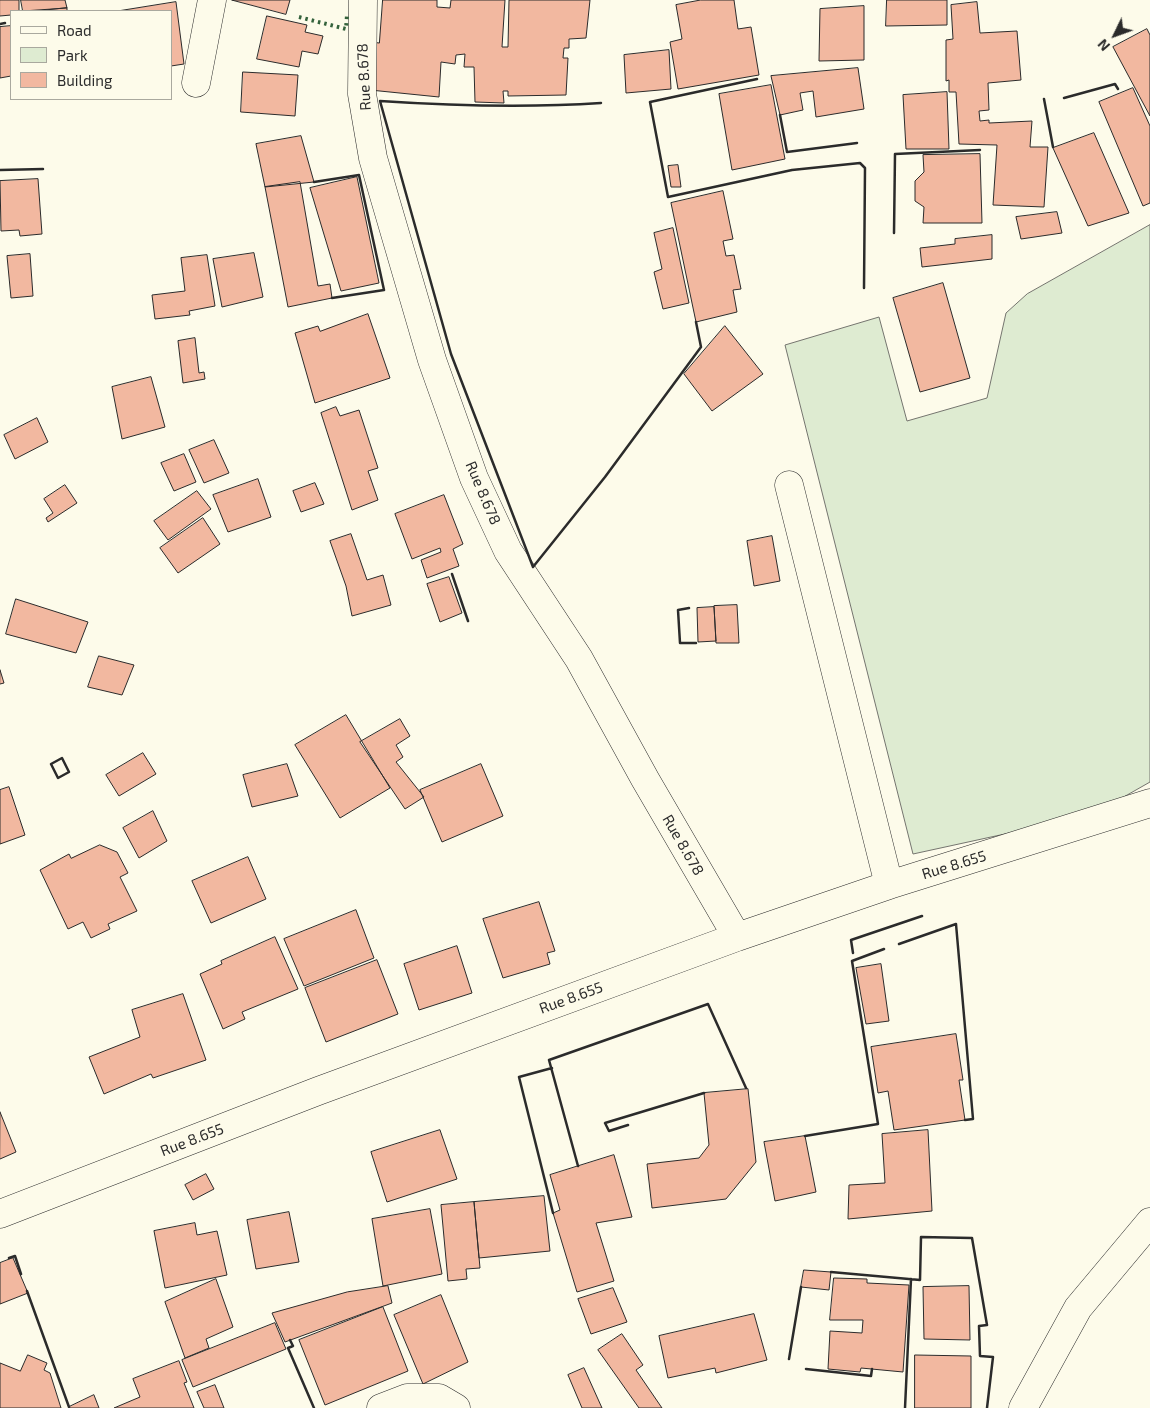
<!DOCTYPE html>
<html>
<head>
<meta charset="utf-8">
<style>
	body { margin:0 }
	#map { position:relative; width:1150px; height:1408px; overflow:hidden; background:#fdfbea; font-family:"Exo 2",sans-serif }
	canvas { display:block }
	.legend { position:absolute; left:10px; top:10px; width:162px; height:90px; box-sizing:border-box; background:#fdfbea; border:1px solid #a9a89e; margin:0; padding:6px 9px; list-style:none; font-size:15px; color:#2b2b2b }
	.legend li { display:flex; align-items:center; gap:10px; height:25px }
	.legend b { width:25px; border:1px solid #a9a89e }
	.north { position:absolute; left:1090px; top:10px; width:50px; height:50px; -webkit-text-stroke:4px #fdfbea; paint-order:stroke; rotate:228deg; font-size:14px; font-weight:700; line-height:20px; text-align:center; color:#2b2b2b }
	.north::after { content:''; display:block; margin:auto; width:18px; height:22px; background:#2b2b2b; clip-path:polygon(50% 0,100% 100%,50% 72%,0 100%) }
</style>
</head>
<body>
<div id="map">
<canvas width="1150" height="1408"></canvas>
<ul class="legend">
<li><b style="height:6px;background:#fdfbea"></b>Road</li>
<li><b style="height:14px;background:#deebd1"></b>Park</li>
<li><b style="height:14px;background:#f2b8a0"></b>Building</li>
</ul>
<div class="north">N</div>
</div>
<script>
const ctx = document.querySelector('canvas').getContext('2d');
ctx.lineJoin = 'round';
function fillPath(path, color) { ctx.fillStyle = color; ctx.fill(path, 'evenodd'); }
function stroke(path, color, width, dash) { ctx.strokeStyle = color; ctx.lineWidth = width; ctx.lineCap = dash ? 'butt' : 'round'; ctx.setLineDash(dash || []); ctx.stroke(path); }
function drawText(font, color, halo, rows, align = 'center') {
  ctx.font = font + ' "Exo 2",sans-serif'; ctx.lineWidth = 4; ctx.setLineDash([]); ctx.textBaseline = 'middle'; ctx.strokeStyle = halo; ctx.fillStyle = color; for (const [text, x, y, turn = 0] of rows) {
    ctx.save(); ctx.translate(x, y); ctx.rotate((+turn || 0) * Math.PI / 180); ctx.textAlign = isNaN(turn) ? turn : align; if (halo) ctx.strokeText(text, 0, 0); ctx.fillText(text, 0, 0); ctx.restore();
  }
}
const green = new Path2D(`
	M1150 225V782L1092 815 913 854 785 345 879 317 907 421 987 398 1006 313 1027 294Z`);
fillPath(green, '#deebd1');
stroke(green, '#74746e', 1);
const building = new Path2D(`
	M0 0H19V11H11V15L0 16Z
	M21 0H65L67 8 23 11Z
	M232 0H290L286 14Z
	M383 0H437V7L450 8 451 0H505L502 47H508L509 0H590L586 38 569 39V48H564L563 58H568L566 95 508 96V91H503L504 103 475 102 474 67H464L465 54 456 55 455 64 441 62 439 97 370 90 372 42 379 43Z
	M701 0H734L738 29 751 27 759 75 678 89 670 42 682 39 676 5Z
	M887 0H947V25L886 26Z
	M176 2 184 64 171 66V11H118Z
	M977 2 980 33 1017 31 1021 80 988 83 989 110 979 111 980 121 989 120V123L1032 121 1030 147H1048L1044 207 993 205 997 145 959 144 956 92H949V80L946 81V40L953 39 951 5Z
	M864 6V60L819 61 820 9Z
	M67 8V11H37Z
	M267 16 307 25 305 32 323 36 318 54 302 51 299 67 257 59Z
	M11 26V76L0 78V27Z
	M1147 29 1150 35V116L1113 47Z
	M669 50 671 89 626 93 624 55Z
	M858 68 864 109 816 117 813 91 800 93 803 110 780 115 771 76Z
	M243 72 298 75 295 116 241 112Z
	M771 85 785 159 732 170 719 94Z
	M1133 88 1150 126V203L1143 206 1099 102Z
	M947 92 949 149H906L903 95Z
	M1094 133 1129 213 1088 226 1053 148Z
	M301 136 314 182 265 187 256 144Z
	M980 154 982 223H923L924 207 915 201V181L924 172 923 155Z
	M678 165 681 187H671L668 166Z
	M357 177 379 283 341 291 310 188Z
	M38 179 42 234 20 236 19 230 1 231 0 181Z
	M300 182 318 286 330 284 332 298 288 307 265 187Z
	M723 191 733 239 723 241 726 256 734 255 741 289 733 290 737 312 696 322 671 203Z
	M1057 212 1062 233 1021 239 1016 217Z
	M673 228 689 303 663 309 654 272 662 269 654 233Z
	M992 235V259L922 267 920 248 955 244V239Z
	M254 253 263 297 222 307 213 259Z
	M30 254 33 296 11 298 7 256Z
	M207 255 215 306 189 311 190 315 155 319 152 295 185 291 181 258Z
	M943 283 970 378 920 392 893 298Z
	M368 314 390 378 315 403 295 333 318 326 320 331Z
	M725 326 763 374 712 411 684 374Z
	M195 338 199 373 204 372 205 379 183 383 178 341Z
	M151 377 165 427 122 439 112 387Z
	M336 407 340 416 359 410 378 468 368 471 378 500 352 510 321 413Z
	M37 418 48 442 15 459 4 435Z
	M214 440 229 473 204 483 189 450Z
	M184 454 196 482 174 491 161 463Z
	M258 479 271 517 228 532 213 495Z
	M315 483 324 504 301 512 293 491Z
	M65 485 77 503 48 522 46 518 53 513 44 499Z
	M197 491 211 509 168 540 154 521Z
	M444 495 463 544 453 549 459 566 427 578 421 560 441 552 440 548 412 559 395 514Z
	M203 518 220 544 178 573 160 548Z
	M351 534 367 580 383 575 391 605 352 616 346 586 330 541Z
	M772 536 780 581 754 586 747 541Z
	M449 577 462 613 440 622 427 584Z
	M16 599 88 622 76 653 6 634Z
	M737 605 739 643H716L714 606Z
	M714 607 716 641 698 642 697 608Z
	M99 656 134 665 122 695 88 687Z
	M0 670 4 683 0 684Z
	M346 715 390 788 340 818 295 745Z
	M400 719 410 736 396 745 403 757 396 762 424 797 405 809 360 742Z
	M143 753 156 774 119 796 106 775Z
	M287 764 298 796 252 807 243 775Z
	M481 764 503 816 442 842 420 790Z
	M9 787 25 835 0 844V790Z
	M153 811 167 841 139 858 123 828Z
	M100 845 117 852 128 873 120 877 137 911 108 924 110 929 91 938 83 922 68 929 40 870 69 854 71 858Z
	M248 857 266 899 211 923 192 881Z
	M539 902 555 951 547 953 550 964 503 978 483 919Z
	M356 910 374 958 304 986 284 939Z
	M275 937 298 989 242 1012 245 1019 223 1029 200 974 222 964 221 961Z
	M457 946 472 993 419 1010 404 964Z
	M377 960 398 1014 326 1042 305 988Z
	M881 964 889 1021 866 1024 856 968Z
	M183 994 206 1060 153 1078 151 1074 104 1094 89 1057 140 1037 132 1010Z
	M956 1034 963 1080H959L965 1120 894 1130 888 1091 878 1093 871 1047Z
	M748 1089 756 1162 726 1199 652 1208 647 1164 699 1158 709 1145 704 1093Z
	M0 1112 16 1152 0 1159Z
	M440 1130 457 1179 387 1202 371 1152Z
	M928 1130 932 1211 848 1219 849 1185 885 1183 882 1134Z
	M805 1136 816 1192 775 1201 764 1142Z
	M614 1155 632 1217 596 1223 614 1281 577 1292 553 1213 560 1210 550 1175Z
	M206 1174 214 1189 193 1200 185 1185Z
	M544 1196 550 1251 479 1258 474 1202Z
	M474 1202 480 1268 466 1269 467 1279 448 1281 441 1205Z
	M430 1209 442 1274 383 1286 372 1219Z
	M289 1212 299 1262 256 1269 247 1220Z
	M195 1223 197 1235 217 1231 227 1275 165 1288 154 1231Z
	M13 1258 28 1293 0 1304V1263Z
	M804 1270 831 1272 829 1290 801 1287Z
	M834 1278 867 1279V1283L909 1285 903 1372 861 1368 860 1372 828 1369 830 1331 862 1333 863 1320H830Z
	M216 1279 233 1327 206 1339 209 1348 185 1358 165 1302Z
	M388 1286 392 1303 285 1342 272 1313 347 1292Z
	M969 1286 970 1340 924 1339 923 1287Z
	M613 1288 627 1322 591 1334 578 1299Z
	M441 1295 468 1362 423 1384 394 1315Z
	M383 1307 408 1371 325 1405 299 1340Z
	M754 1314 767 1360 716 1373 715 1368 668 1378 659 1336Z
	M275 1323 286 1349 193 1387 182 1360Z
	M622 1334 643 1365 636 1370 662 1408H639L598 1350Z
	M28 1355 47 1363 44 1370 50 1373 61 1408H0V1363L20 1371Z
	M915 1355 971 1356V1408H915Z
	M179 1361 187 1382 184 1383 194 1408H114L140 1397 133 1379Z
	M584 1368 602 1408H582L568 1375Z
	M215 1385 224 1408H204L197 1392Z
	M94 1395 99 1408H69V1407Z`);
fillPath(building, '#f2b8a0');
stroke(building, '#2b2b2b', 1);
const minor = new Path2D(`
	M363 0 362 94 373 158 432 360 474 478 508 551 579 659 645 779 737 937
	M196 83 212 0
	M789 485 889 885
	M0 1214 318 1091 737 937 889 885 1150 803
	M381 1408 407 1398H439L456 1408
	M1023 1408 1078 1308 1150 1222`);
stroke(minor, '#2b2b2b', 29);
stroke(minor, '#fdfbea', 28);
stroke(new Path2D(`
	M299 17 346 29 347 15`), '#34623c', 4, [2.5, 4]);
stroke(new Path2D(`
	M0 24 5 23
	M757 79 650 102 668 197 792 170 860 163 865 168 864 288
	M1064 98 1115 84 1118 89
	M1044 99 1053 147
	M601 103C526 108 455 106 380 101L451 354 533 567 605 477 701 347 696 322
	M780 115 787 152 857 143
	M0 170 43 169
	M314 182 359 175 384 290 332 298
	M894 233 895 154 980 150
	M452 574 468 621
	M689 608 678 610 680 643H696
	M62 758 69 772 58 778 51 764Z
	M899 944 956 924 973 1119 965 1120
	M853 953 851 940 922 916
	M552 1068 519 1077 553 1213
	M628 1125 609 1131 605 1123 704 1093
	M805 1136 878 1124 852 961 884 949
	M578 1166 549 1060 708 1004 746 1088
	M9 1258 15 1256 21 1274
	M831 1272 920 1280 921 1237 972 1238 987 1325 979 1326 980 1356 993 1357 987 1408
	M27 1291 69 1407
	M290 1340 293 1346 288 1348 314 1408
	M789 1359 801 1287
	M806 1369 871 1376 872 1369
	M905 1408 911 1279`), '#2b2b2b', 2.5);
drawText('15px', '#2b2b2b', '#fdfbea', [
	["Rue 8.678",364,77,-93],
	["Rue 8.678",483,493,67],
	["Rue 8.678",683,845,60],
	["Rue 8.655",954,865,-17],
	["Rue 8.655",571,998,-20],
	["Rue 8.655",192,1140,-21]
]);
</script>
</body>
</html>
